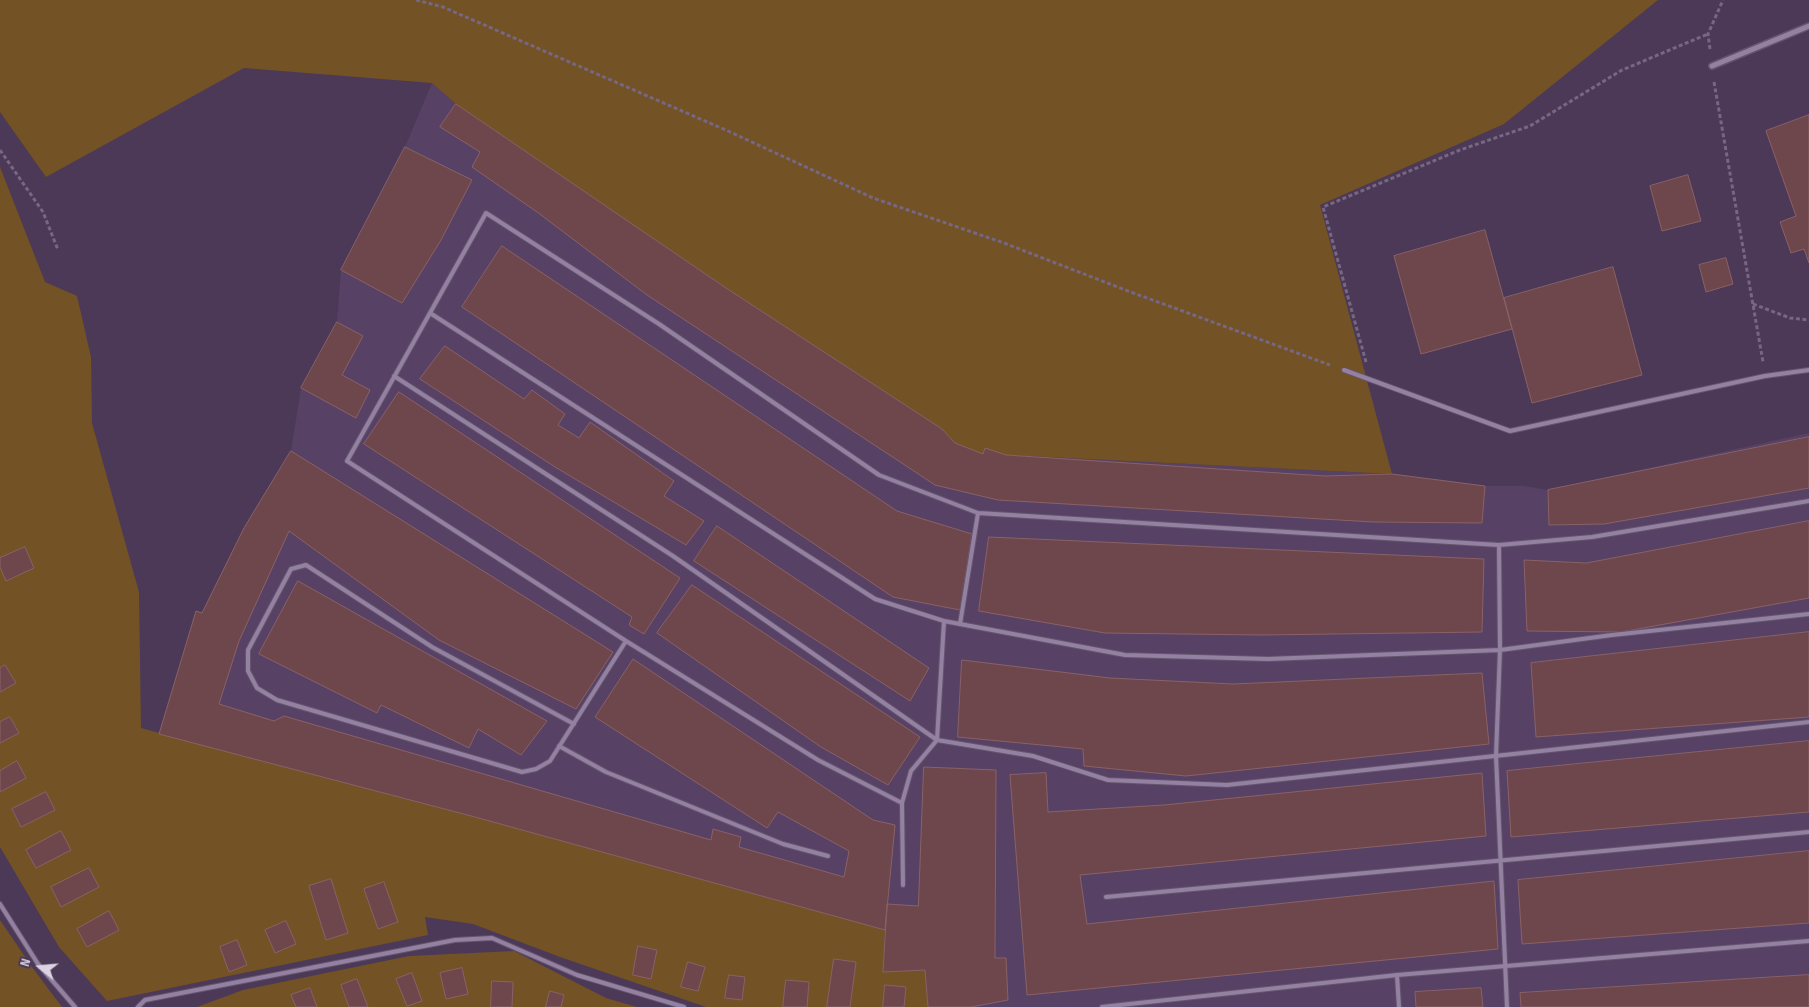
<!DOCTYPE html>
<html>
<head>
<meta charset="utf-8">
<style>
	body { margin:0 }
	#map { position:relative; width:1809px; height:1007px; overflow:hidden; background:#4b3957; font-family:"Sofia Sans Condensed",sans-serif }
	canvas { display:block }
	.north { position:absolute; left:15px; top:942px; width:50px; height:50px; -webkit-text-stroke:4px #4b3957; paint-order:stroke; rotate:287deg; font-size:14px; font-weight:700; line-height:20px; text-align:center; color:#dcd2e4 }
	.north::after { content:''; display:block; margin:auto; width:18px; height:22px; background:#dcd2e4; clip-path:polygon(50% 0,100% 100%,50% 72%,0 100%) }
</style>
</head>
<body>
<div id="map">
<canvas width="1809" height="1007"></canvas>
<div class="north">N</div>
</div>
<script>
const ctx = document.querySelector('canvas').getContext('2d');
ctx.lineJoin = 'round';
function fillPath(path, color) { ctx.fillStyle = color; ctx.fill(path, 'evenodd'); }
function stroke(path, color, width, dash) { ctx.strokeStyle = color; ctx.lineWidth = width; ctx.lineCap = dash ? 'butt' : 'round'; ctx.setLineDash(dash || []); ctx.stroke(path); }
fillPath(new Path2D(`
	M432 83 456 104 726 288 942 429 983 454 985 448 1006 455 1392 474 1485 486H1524L1548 490 1809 433V1007H928L883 972 885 931 159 734 196 611 202 613 244 528 291 451 301 388 337 322 341 270 405 147Z`), '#574165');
fillPath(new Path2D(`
	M0 0H1658L1504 124 1320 205 1392 474 1006 455 985 448 983 454 955 443 942 429 726 288 456 104 432 83 244 68 46 177 0 112Z
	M0 167 45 282 77 296 91 357 92 423 139 592 141 728 475 817 885 930 883 972 925 970 928 1007H706L560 957 473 924 425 917 428 935 107 1001 59 947 0 847Z
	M0 920 32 967 62 1007H0Z
	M514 951 606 998 637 1007H197L243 990 409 956Z`), '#735226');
const building = new Path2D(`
	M456 104 726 288 942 429 955 443 983 454 985 448 1006 455 1325 476 1392 474 1485 486 1482 523 1373 522 998 500 935 485 647 295 537 212 472 167 480 152 440 127Z
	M1809 115V263L1804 249 1791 253 1780 222 1796 216 1766 131Z
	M405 147 472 180 441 240 402 303 341 270Z
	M1688 175 1701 221 1662 231 1650 186Z
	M1485 230 1512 329 1421 354 1394 256Z
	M502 246 897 511 972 534 960 610 893 597 462 307Z
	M1726 258 1733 284 1706 292 1699 265Z
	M1613 267 1642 375 1532 403 1504 298Z
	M337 322 363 336 342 375 370 390 356 418 301 388Z
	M445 346 524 399 532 390 565 414 558 425 579 438 590 422 674 481 664 496 704 521 686 545 555 467 420 379Z
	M399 392 680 578 644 634 629 625 632 617 364 444Z
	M1809 437V488L1604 524 1549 525 1548 490Z
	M291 451 613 652 576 709 439 640 289 531 239 641 219 704 274 721 284 716 711 840 713 829 741 837 739 847 844 877 849 851 778 812 767 828 595 717 633 659 873 820 895 825 885 930 475 817 159 734 196 611 202 613 244 528Z
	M1809 521V598L1621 632 1527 631 1524 560 1586 563Z
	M717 526 929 668 910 701 694 561Z
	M989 537 1484 559 1482 632 1262 635 1105 633 979 611Z
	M25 547 34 568 6 581 0 567V558Z
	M298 581 547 721 521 755 478 729 469 748 381 705 377 713 259 654Z
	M692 585 920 737 888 785 821 747 657 633Z
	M1809 632V717L1536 737 1531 663Z
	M962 660 1110 678 1233 684 1482 673 1489 744 1186 776 1084 766 1083 749 958 737Z
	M5 665 16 683 0 692V668Z
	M10 717 19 733 0 743V722Z
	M1809 741V812L1511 837 1507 771Z
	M17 761 26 778 0 792V771Z
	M924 767 996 770 995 958H1006L1008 1000 971 1007H928L925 970 883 972 887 904 918 906Z
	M1046 773 1048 812 1164 805 1482 773 1486 836 1080 875 1087 924 1494 881 1498 949 1027 995 1010 775Z
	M46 792 55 810 21 827 12 809Z
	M61 831 71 850 36 868 26 850Z
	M1809 851V923L1522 944 1518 880Z
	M89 868 99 887 61 907 51 887Z
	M331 879 348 933 326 940 309 886Z
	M384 882 398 922 378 929 364 889Z
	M109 911 119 930 87 947 77 929Z
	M286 921 296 944 275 953 265 930Z
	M237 940 247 965 229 972 220 947Z
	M638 946 657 950 651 979 633 975Z
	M834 959 856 962 850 1007H827Z
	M688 962 705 967 698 991 681 987Z
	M462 968 468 994 446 999 440 973Z
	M412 973 422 1001 407 1006 396 979Z
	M729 975 745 977 742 1000 725 998Z
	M1809 975V1007H1521L1520 993Z
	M357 979 368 1007H349L341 985Z
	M786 980 809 982 807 1007H783Z
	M492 981 513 982 512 1007H491Z
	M885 985 906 987 904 1007H883Z
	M310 988 317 1007H296L291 995Z
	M1481 988 1483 1007H1416L1415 992Z
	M550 991 564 995 561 1007H546Z`);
fillPath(building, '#6e474c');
stroke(building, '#8a6166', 1);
const lane = new Path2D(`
	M430 313 875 599 944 621 1125 655 1268 659 1500 650 1612 635 1809 614
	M1344 370 1510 431 1765 376 1809 370
	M394 376 673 556 937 740 1033 756 1108 780 1227 785 1809 722
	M1499 545 1500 650 1496 756 1507 1007
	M960 624 978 513
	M574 724 432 647 306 565 291 569 248 650V671L257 688 277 700 522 772 536 769 550 761 626 641
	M559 746 606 772 783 844 828 856
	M902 803 818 760 626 641 347 461 486 213 659 324 879 475 978 513 1499 545 1592 537 1809 501
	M903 885 902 803 911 771 937 740 944 621
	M1106 897 1809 832
	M0 904 38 964 75 1007
	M138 1007 145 1000 455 940 492 938 577 975 684 1007
	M1102 1007 1397 975
	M1399 1007 1397 975 1809 941`);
const street = new Path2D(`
	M1712 66 1809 26`);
stroke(lane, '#64556e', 6);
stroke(street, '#64556e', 8);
stroke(new Path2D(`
	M416 0 443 7 728 131 873 198 1004 243 1128 291 1330 365
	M1710 49 1708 34 1723 0
	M1714 82 1763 362
	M0 150 43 212 58 250
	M1753 304 1790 318 1809 320
	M1366 362 1323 207 1460 150 1530 126 1622 70 1708 34`), '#776782', 3, [4, 2.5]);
stroke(lane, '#9481a2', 4);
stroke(street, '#9481a2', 5);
</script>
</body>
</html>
